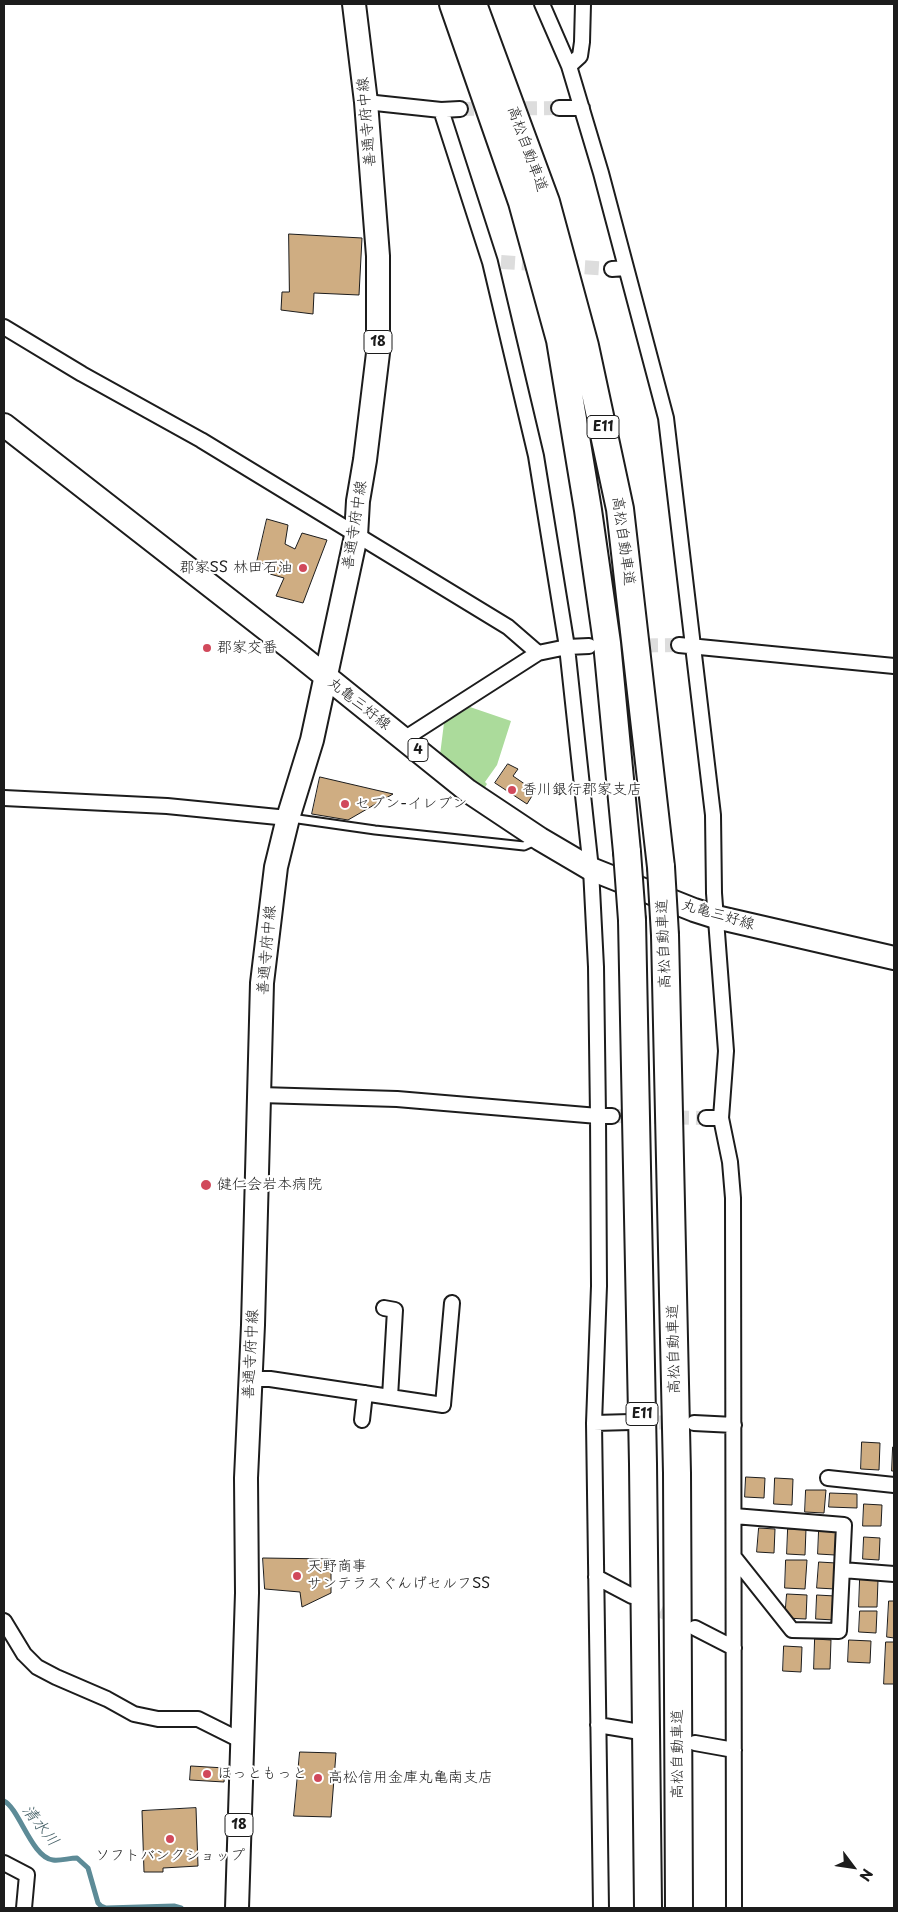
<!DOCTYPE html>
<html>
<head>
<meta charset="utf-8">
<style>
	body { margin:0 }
	#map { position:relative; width:898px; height:1912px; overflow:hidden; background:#fff; font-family:"Playpen Sans",sans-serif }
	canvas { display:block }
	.frame { position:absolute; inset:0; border:5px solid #1c1c1c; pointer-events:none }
	.north { position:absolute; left:828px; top:1842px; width:50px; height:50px; -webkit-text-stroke:4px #fff; paint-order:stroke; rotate:121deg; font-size:14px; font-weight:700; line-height:20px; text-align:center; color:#1c1c1c }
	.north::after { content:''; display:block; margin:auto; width:18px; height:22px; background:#1c1c1c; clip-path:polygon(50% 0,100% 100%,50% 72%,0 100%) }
</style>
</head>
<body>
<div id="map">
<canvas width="898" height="1912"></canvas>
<div class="frame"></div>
<div class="north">N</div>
</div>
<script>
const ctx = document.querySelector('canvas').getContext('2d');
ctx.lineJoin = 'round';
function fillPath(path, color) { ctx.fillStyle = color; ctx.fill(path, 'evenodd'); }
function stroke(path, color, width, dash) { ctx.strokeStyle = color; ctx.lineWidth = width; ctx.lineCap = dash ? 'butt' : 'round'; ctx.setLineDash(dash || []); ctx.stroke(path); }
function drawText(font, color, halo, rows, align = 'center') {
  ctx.font = font + ' "Playpen Sans","Klee One",sans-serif'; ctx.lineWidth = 4; ctx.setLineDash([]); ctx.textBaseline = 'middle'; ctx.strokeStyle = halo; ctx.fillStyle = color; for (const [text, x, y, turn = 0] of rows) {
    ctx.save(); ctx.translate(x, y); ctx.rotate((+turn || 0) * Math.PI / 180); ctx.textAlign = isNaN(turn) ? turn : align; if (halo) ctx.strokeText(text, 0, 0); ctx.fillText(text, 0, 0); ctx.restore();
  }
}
fillPath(new Path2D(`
	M470 707 511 721 497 765 485 782 487 784 484 789 440 755 444 723Z`), '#abdb9b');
stroke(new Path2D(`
	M4 1801C19 1808 32 1858 53 1860 61 1861 69 1858 77 1858L88 1868 98 1903 101 1906 106 1908 174 1906 181 1908`), '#5d8b97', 5);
const building = new Path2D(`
	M289 234 362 238 359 295 314 293 313 314 281 310 282 292H289Z
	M267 519 288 525 285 544 295 549 302 533 327 540 303 603 276 596 284 578 270 574 272 566 257 562Z
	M508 764 518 769 513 776 535 791 527 804 495 783Z
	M320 777 393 794 348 820 312 814Z
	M862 1442 880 1443 879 1470 861 1469Z
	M893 1447H894V1471H892Z
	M746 1477 765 1478 764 1498 745 1497Z
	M775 1478 793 1479 792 1505 774 1504Z
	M806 1490H826L824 1513 805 1512Z
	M830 1493 857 1494V1508L829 1507Z
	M864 1504 882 1505 881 1526H863Z
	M759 1528 775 1529 774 1553 757 1552Z
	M788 1529H806L805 1555 787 1554Z
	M819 1530 836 1531 835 1555 818 1554Z
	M864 1537 880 1538 879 1560 863 1559Z
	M263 1558 331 1559V1593L302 1607 300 1592 265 1589Z
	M786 1560H807L805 1589 785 1588Z
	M819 1562 836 1563 835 1589 817 1588Z
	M860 1579 878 1580 877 1607H859Z
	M787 1594 807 1595 806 1619 785 1618Z
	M817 1595 835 1596 834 1620 816 1619Z
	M889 1601H894V1638L887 1637Z
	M860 1611H877L876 1633 859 1632Z
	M815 1639 831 1640 830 1669H814Z
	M849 1640 871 1641 870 1663 848 1662Z
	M886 1642H894V1684H884Z
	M784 1646 802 1647 801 1672 783 1671Z
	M300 1752 336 1753 331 1817 294 1816Z
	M191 1766 225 1768 224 1782 190 1780Z
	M196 1808 198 1866 163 1868V1872H144L142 1811Z`);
fillPath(building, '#cfad82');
stroke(building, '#1c1c1c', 1);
stroke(new Path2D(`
	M460 109 559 108
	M501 262 612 269
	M602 646 679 645
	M612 1116 706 1118
	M638 1422 681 1423
	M642 1601 681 1621`), '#ddd', 14, [14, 7]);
const lane = new Path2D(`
	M291 818 375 830 524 846 535 841`);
const street = new Path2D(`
	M542 4 569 66 601 173 666 418 713 815 714 893 726 1051 721 1118 730 1162 733 1198 734 1908
	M569 66 580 56 582 42 583 4
	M366 102 441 110 460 109
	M559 108H582
	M441 110 490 262 536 456 567 647 591 869 596 967 598 1116 599 1286 594 1423 601 1908
	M612 269 626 268
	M4 327 82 374 201 440 508 627 538 653
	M679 645 894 666
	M404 739 538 653 567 647 589 646
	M4 798 167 806 288 818
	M260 1095 397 1099 598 1116H612
	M706 1118H721
	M384 1308 395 1310 390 1397
	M249 1379H270L443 1405 452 1303
	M362 1420 365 1393
	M594 1423 631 1422
	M694 1423 734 1425
	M828 1478 894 1485
	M734 1516 844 1525 839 1631 792 1630 734 1557
	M842 1570 894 1574
	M596 1577 632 1596
	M4 1621 24 1654 37 1667 56 1677 107 1699 134 1714 158 1719H198L242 1741
	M695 1628 734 1648
	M598 1725 634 1731
	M695 1743 734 1750
	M4 1863 27 1875 24 1908`);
const primary = new Path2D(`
	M4 425 293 650 468 791 540 839 591 869 694 910 716 917 894 958
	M237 1908 247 1593 246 1478 253 1325 262 983 276 867 288 818 312 740 356 536 358 501 365 460 378 353V256L366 102 354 4`);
const highway = new Path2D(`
	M453 4 522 202 560 340 588 510 607 643 627 852
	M473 4 546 202 585 346 620 509 661 867
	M632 920 643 1464 648 1908
	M665 935 677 1473 679 1908`);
stroke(lane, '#1c1c1c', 11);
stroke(street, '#1c1c1c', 18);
stroke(primary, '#1c1c1c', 26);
stroke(highway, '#1c1c1c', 30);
stroke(lane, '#fff', 7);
stroke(street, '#fff', 14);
stroke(primary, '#fff', 22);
stroke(highway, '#fff', 26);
const highwayBridge = new Path2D(`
	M627 852 632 920
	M661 867 665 935`);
stroke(highwayBridge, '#1c1c1c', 30, []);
stroke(highwayBridge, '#fff', 26);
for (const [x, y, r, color] of [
	[303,568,5,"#d1495b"],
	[207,648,5,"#d1495b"],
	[512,790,5,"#d1495b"],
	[345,804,5,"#d1495b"],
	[206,1185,6,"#d1495b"],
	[297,1576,5,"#d1495b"],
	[207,1774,5,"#d1495b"],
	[318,1778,5,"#d1495b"],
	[170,1839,5,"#d1495b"]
]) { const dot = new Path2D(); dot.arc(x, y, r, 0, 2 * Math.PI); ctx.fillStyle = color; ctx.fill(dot); stroke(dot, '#fff', 2); }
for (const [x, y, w] of [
	[378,342,28],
	[603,427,32],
	[418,750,20],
	[642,1414,32],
	[239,1825,28]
]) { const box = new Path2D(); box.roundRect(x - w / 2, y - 11.5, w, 23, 4); ctx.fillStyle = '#fff'; ctx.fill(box); stroke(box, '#1c1c1c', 1); }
drawText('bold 14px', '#1c1c1c', null, [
	["18",378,342],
	["E11",603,427],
	["4",418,750],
	["E11",642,1414],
	["18",239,1825]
]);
drawText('15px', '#1c1c1c', '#fff', [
	["善通寺府中線",367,122,-95],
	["高松自動車道",527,149,70],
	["善通寺府中線",355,525,-81],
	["高松自動車道",623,541,82],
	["丸亀三好線",359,704,38],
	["丸亀三好線",718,915,16],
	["高松自動車道",664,944,-92],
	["善通寺府中線",267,950,-85],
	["高松自動車道",674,1349,-91],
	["善通寺府中線",251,1354,-87],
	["高松自動車道",678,1754,-90]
]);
drawText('15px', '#1c1c1c', '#fff', [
	["郡家SS 林田石油",293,568,"right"],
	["郡家交番",217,648],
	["香川銀行郡家支店",522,790],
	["セブン-イレブン",355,804],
	["健仁会岩本病院",217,1185],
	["天野商事",307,1567],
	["サンテラスぐんげセルフSS",307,1584],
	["ほっともっと",217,1774],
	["高松信用金庫丸亀南支店",328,1778],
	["ソフトバンクショップ",170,1856,"center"]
], 'left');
drawText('italic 16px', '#425d64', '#fff', [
	["清水川",40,1826,51]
]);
</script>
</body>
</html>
